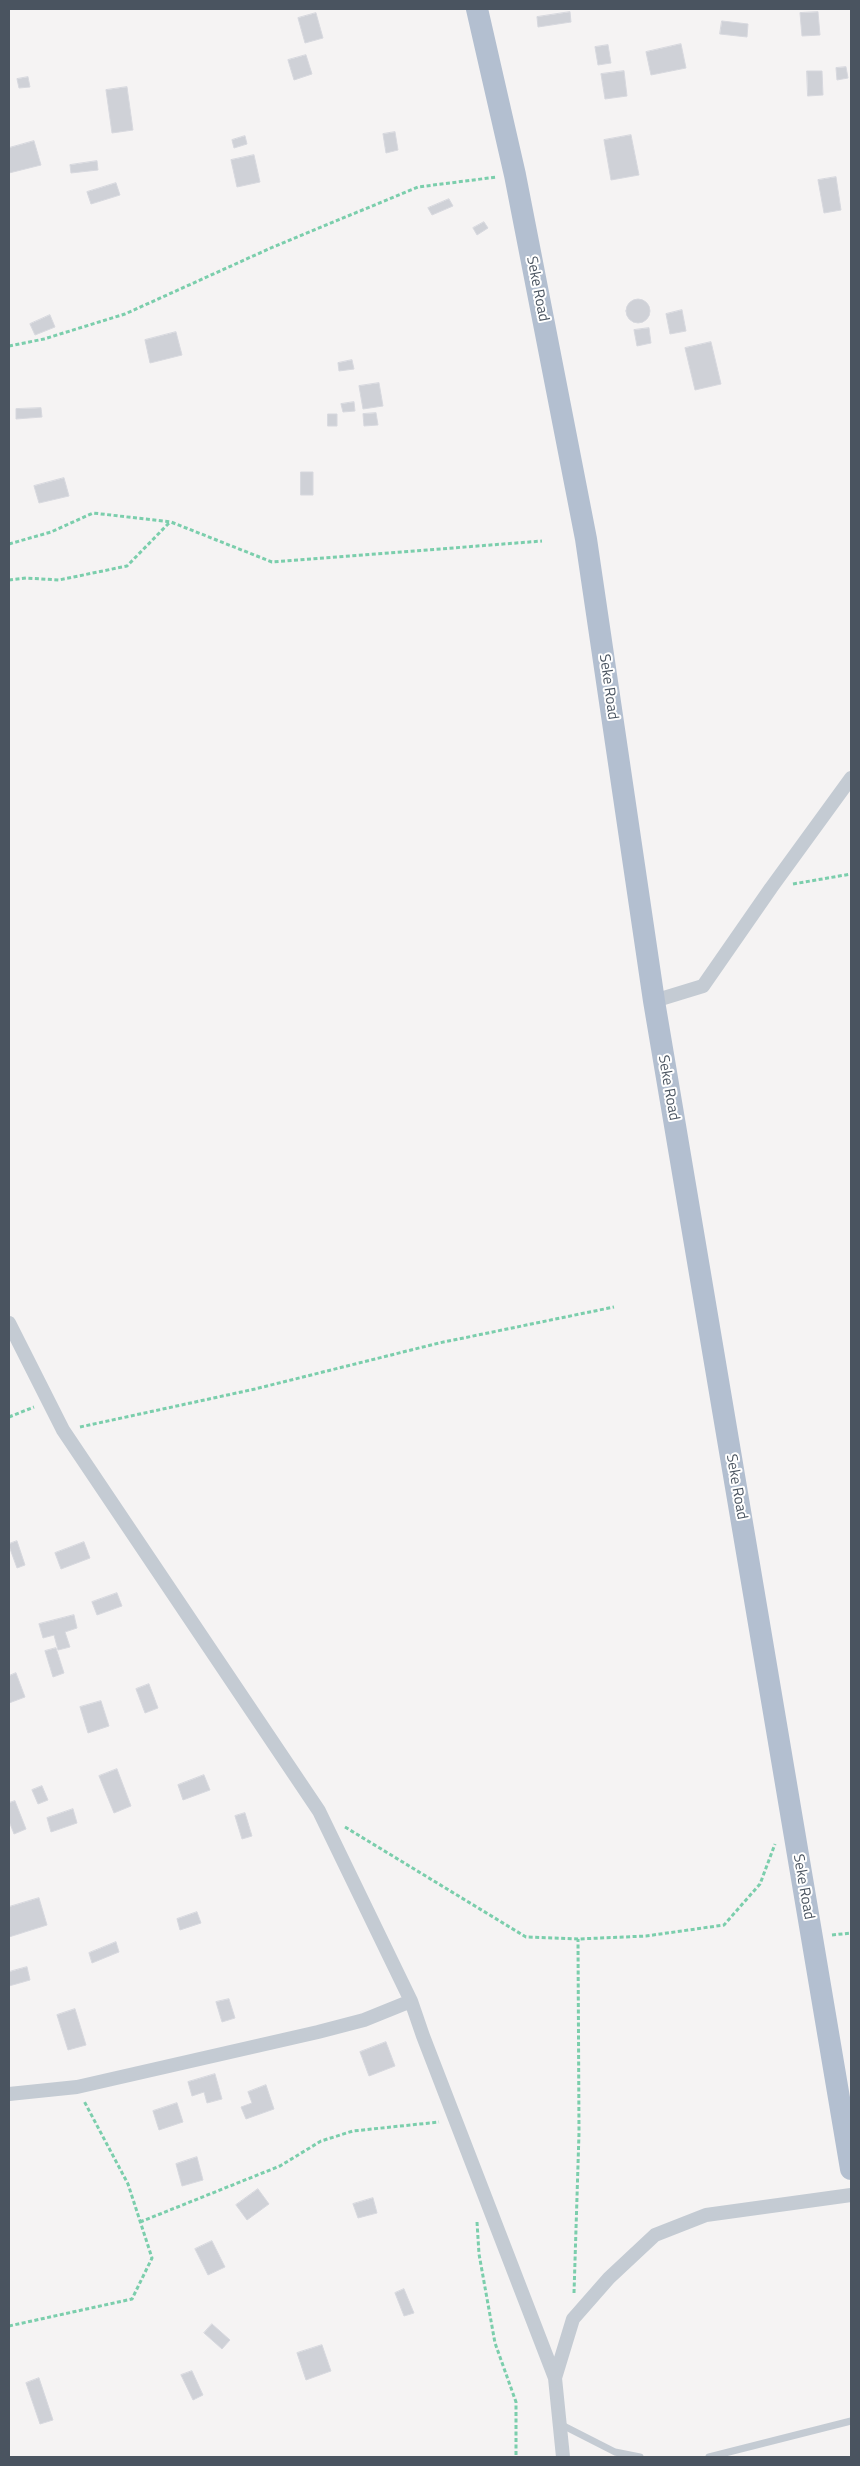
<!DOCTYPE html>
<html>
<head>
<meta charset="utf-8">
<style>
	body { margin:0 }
	#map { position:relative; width:860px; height:2466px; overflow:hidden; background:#f5f3f3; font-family:"Titillium Web",sans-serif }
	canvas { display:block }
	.frame { position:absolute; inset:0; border:10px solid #4a5460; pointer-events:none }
</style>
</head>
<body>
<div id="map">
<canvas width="860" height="2466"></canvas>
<div class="frame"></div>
</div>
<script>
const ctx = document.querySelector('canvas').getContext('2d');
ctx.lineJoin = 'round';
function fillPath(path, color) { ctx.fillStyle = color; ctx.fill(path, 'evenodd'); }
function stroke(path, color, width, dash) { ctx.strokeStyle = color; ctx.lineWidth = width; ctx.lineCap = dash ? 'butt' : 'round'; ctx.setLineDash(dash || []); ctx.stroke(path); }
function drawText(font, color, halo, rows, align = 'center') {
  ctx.font = font + ' "Titillium Web",sans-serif'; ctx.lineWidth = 4; ctx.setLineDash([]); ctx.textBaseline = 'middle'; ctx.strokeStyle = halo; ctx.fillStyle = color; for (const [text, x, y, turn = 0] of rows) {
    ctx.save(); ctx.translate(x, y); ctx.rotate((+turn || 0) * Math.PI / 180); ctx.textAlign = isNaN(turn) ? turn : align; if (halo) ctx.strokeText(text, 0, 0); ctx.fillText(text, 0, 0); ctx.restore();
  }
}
const building = new Path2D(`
	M570 12 571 22 538 27 537 17Z
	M818 12 820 35 802 36 800 13Z
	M316 13 323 38 305 43 298 18Z
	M722 21 748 24 747 37 720 34Z
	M681 44 686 68 651 75 646 52Z
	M608 45 611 63 598 65 595 47Z
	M306 55 312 74 294 80 288 60Z
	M846 67 848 78 837 80 836 68Z
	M624 71 627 96 605 99 601 74Z
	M807 71H822L823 95 808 96Z
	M28 77 30 87 19 88 17 79Z
	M127 87 133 130 112 133 106 90Z
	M395 132 398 150 386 153 383 134Z
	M631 135 639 175 611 180 604 140Z
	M245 136 247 144 234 148 232 140Z
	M34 141 41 165 9 173V148Z
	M254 155 260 182 237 187 231 160Z
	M97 161 98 170 71 173 70 165Z
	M836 177 841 210 824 213 818 180Z
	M116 183 120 195 91 204 87 192Z
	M449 199 453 206 432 215 428 208Z
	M484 222 488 228 477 235 473 228Z
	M626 311a12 12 0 1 1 24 0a12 12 0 1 1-24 0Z
	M682 310 686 331 670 334 666 314Z
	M50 315 55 327 35 335 30 324Z
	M649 328 651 343 637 346 634 330Z
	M176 332 182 355 150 363 145 340Z
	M711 342 721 384 695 390 685 348Z
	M352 360 354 369 339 371 338 363Z
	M379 383 383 406 363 409 359 386Z
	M354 402 355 411 343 412 341 404Z
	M41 408 42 417 16 419V409Z
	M376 413 378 425 364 426 363 414Z
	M328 414H337V426H328Z
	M301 472H313V495H301Z
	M64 478 69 496 39 503 34 486Z
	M17 1541 25 1565 17 1568 9 1546V1544Z
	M84 1542 90 1558 61 1569 55 1553Z
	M117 1593 122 1606 97 1615 92 1602Z
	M74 1615 77 1628 65 1632 70 1647 58 1650 54 1635 43 1638 39 1624Z
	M56 1648 64 1673 53 1677 45 1651Z
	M16 1673 25 1697 9 1703V1676Z
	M149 1684 158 1708 145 1713 136 1689Z
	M101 1701 109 1726 88 1733 80 1707Z
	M117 1769 131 1806 114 1813 99 1776Z
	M204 1775 210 1790 183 1800 178 1785Z
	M42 1786 48 1800 38 1804 32 1790Z
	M15 1801 26 1829 14 1834 9 1821V1803Z
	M73 1809 77 1823 51 1832 47 1818Z
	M245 1813 252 1836 242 1839 235 1816Z
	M39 1898 47 1925 9 1937V1907Z
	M197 1912 201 1923 180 1930 177 1919Z
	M116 1942 119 1952 92 1963 89 1953Z
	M27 1967 30 1980 9 1986V1972Z
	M229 1999 235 2018 222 2022 216 2002Z
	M75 2009 86 2045 68 2050 57 2015Z
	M386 2042 395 2066 369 2076 360 2052Z
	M215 2074 222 2099 207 2103 204 2092 192 2096 188 2082Z
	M266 2085 274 2109 246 2119 241 2107 252 2103 248 2092Z
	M177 2103 183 2122 159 2130 153 2111Z
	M197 2157 203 2180 182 2186 176 2164Z
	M258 2189 269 2204 247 2220 236 2205Z
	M373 2198 377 2213 358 2218 353 2204Z
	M212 2241 225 2267 208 2275 195 2249Z
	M404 2289 414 2313 404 2316 395 2293Z
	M212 2324 230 2340 222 2349 204 2333Z
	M322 2345 331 2371 306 2380 297 2353Z
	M192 2371 203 2395 193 2400 181 2375Z
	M39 2378 53 2420 40 2424 26 2383Z`);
fillPath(building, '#cfd1d7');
stroke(building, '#d7d8de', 1);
stroke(new Path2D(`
	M9 346 44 339 125 314 273 247 418 187 497 177
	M9 544 51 532 93 513 171 522 272 562 542 541
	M9 580 26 578 59 580 127 566 170 522
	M793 884 851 874
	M9 1417 34 1407
	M80 1427 255 1389 439 1343 614 1307
	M345 1827 526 1937 578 1939 646 1936 724 1925 760 1884 775 1844
	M832 1935 851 1933
	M140 2222 280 2166 321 2141 353 2131 439 2122
	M477 2222 479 2254 495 2343 516 2402V2457
	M574 2293 579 2133 578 1939
	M9 2326 132 2299 152 2258 128 2184 84 2101`), '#7bceac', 3, [4, 2.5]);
stroke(new Path2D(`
	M560 2424 615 2452 640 2457
	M709 2457 851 2421`), '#c4cbd3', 7);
stroke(new Path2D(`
	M654 1001 703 986 771 888 851 778
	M9 1323 63 1430 319 1811 411 2001 423 2036 555 2378
	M9 2094 77 2087 318 2032 364 2020 411 2001
	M563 2457 555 2378 573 2319 609 2278 655 2235 706 2215 851 2195`), '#c4cbd3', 14);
stroke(new Path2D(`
	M477 9 515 175 586 539 654 1001 851 2169`), '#b3bfd0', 22);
drawText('15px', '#4a5460', '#fff', [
	["Seke Road",537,289,79],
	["Seke Road",608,687,82],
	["Seke Road",668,1088,80],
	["Seke Road",736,1487,80],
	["Seke Road",803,1887,80]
]);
</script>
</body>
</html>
